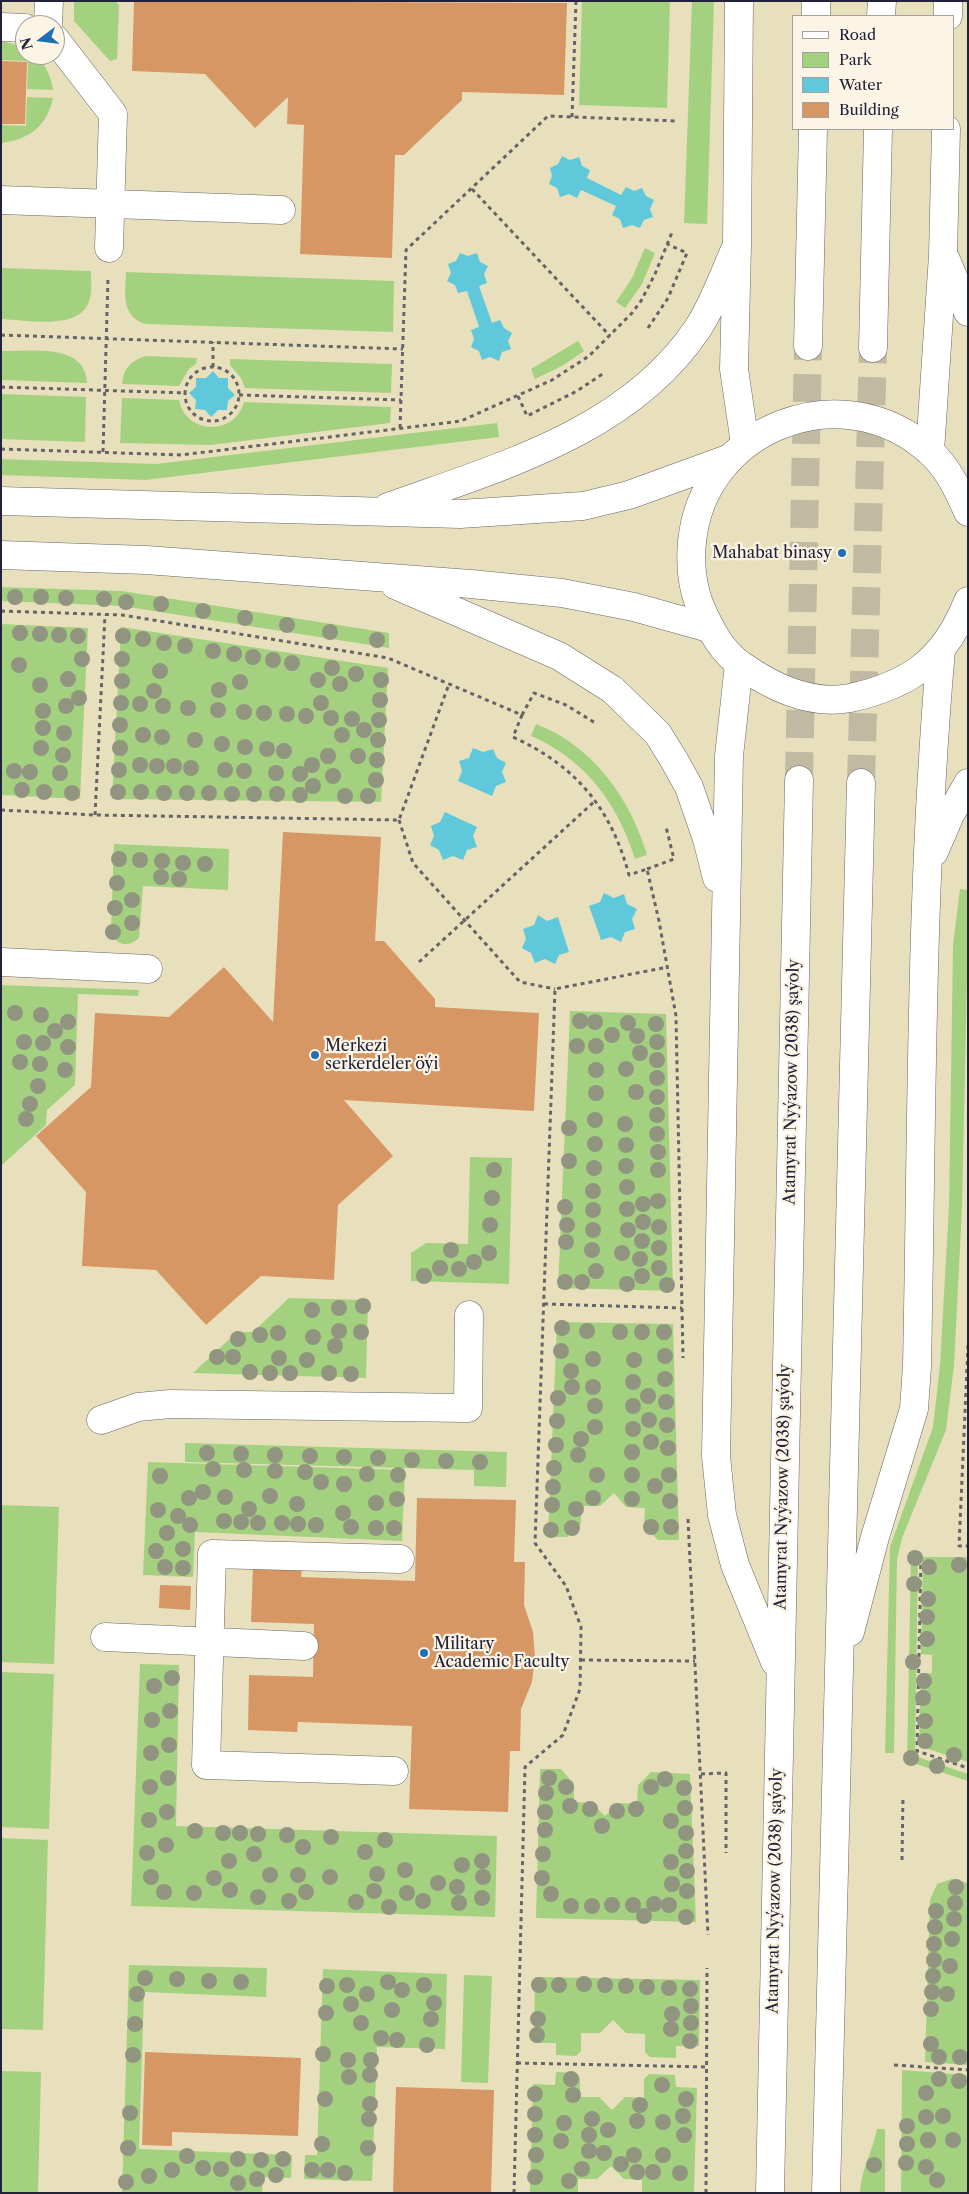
<!DOCTYPE html>
<html>
<head>
<meta charset="utf-8">
<style>
	body { margin:0 }
	#map { position:relative; width:969px; height:2194px; overflow:hidden; background:#e8e0bc; font-family:"Libre Caslon Text",serif }
	canvas { display:block }
	.frame { position:absolute; inset:0; border:2px solid #22223b; pointer-events:none }
	.legend { position:absolute; left:792px; top:15px; width:162px; height:115px; box-sizing:border-box; background:#fcf5e5; border:1px solid #a5a1a1; margin:0; padding:6px 9px; list-style:none; font-size:15px; color:#22223b }
	.legend li { display:flex; align-items:center; gap:10px; height:25px }
	.legend b { width:25px; border:1px solid #a5a1a1 }
	.north { position:absolute; left:15px; top:15px; width:50px; height:50px; box-sizing:border-box; background:#fcf5e5; border:1px solid #a5a1a1; border-radius:50%; rotate:255deg; font-size:14px; font-weight:700; line-height:20px; text-align:center; color:#22223b }
	.north::after { content:''; display:block; margin:auto; width:18px; height:22px; background:#1f6fb2; clip-path:polygon(50% 0,100% 100%,50% 72%,0 100%) }
</style>
</head>
<body>
<div id="map">
<canvas width="969" height="2194"></canvas>
<div class="frame"></div>
<ul class="legend">
<li><b style="height:6px;background:#fff"></b>Road</li>
<li><b style="height:14px;background:#a4d17f"></b>Park</li>
<li><b style="height:14px;background:#5fc8da"></b>Water</li>
<li><b style="height:14px;background:#d79764"></b>Building</li>
</ul>
<div class="north">N</div>
</div>
<script>
const ctx = document.querySelector('canvas').getContext('2d');
ctx.lineJoin = 'round';
function fillPath(path, color) { ctx.fillStyle = color; ctx.fill(path, 'evenodd'); }
function stroke(path, color, width, dash) { ctx.strokeStyle = color; ctx.lineWidth = width; ctx.lineCap = dash ? 'butt' : 'round'; ctx.setLineDash(dash || []); ctx.stroke(path); }
function drawText(font, color, halo, rows, align = 'center') {
  ctx.font = font + ' "Libre Caslon Text",serif'; ctx.lineWidth = 4.5; ctx.setLineDash([]); ctx.textBaseline = 'middle'; ctx.strokeStyle = halo; ctx.fillStyle = color; for (const [text, x, y, turn = 0] of rows) {
    ctx.save(); ctx.translate(x, y); ctx.rotate((+turn || 0) * Math.PI / 180); ctx.textAlign = isNaN(turn) ? turn : align; if (halo) ctx.strokeText(text, 0, 0); ctx.fillText(text, 0, 0); ctx.restore();
  }
}
fillPath(new Path2D(`
	M74 1H115L119 5 117 59 110 61 74 21Z
	M582 1H670L667 108 579 105Z
	M692 1H714L707 224 684 223Z
	M1 41 25 47V55H36C46 66 51 76 53 90L27 89 28 61 1 60Z
	M27 97 53 98C47 126 29 140 1 143V125L26 126Z
	M645 248 655 253 642 284 625 308 616 302 632 278Z
	M1 268 91 271C91 280 92 290 90 298 83 332 26 320 1 319Z
	M126 272 394 281 393 332 146 324C121 317 125 294 126 272Z
	M578 341 584 351 562 366 535 379 531 369Z
	M1 351C31 352 85 342 87 383L1 380Z
	M143 357 146 356 197 358 196 364 189 369 179 386 122 384C123 370 129 362 143 357Z
	M230 359 392 364 391 393 245 388 241 378 230 365Z
	M1 394 86 397 85 442 1 439Z
	M122 398 179 400C186 435 235 436 244 402L391 407 390 423 210 445 120 443Z
	M497 423 499 437 145 480 1 475V459L156 464Z
	M1 587 122 591 389 633V648L122 606 1 601Z
	M1 624 88 628 80 799 1 795Z
	M121 627 388 668 381 802 112 799Z
	M536 724C593 746 630 798 647 855L635 859C618 804 585 759 531 736Z
	M114 844 229 849 228 890 143 886 139 938C127 949 114 945 111 929Z
	M960 889 968 890V933L962 1207 954 1366 946 1430 902 1538 897 1559 894 1753H885L890 1547 933 1427 940 1365 949 1206 953 945Z
	M1 985 139 990 138 996 78 994 75 1085 47 1110 46 1125 1 1166Z
	M570 1011 666 1014 673 1291 558 1288Z
	M470 1157 512 1158 509 1284 411 1281V1253L426 1243 468 1244Z
	M289 1298 368 1300 366 1378 193 1373 237 1332H253Z
	M557 1322 673 1324 679 1540H658L644 1526 645 1508 626 1507 614 1493 600 1506H581V1524L567 1537H548Z
	M185 1443 507 1452 506 1487 474 1486V1470L185 1462Z
	M148 1462 405 1470 402 1541 195 1532 193 1577 143 1575Z
	M1 1505 59 1507 54 1664 1 1662Z
	M911 1557H918L915 1756 968 1774V1781L907 1761Z
	M923 1557H968V1762L919 1746 921 1673H932V1655L921 1654Z
	M140 1664 179 1665 176 1826 497 1836 495 1917 131 1906Z
	M1 1672 54 1674 49 1829 1 1827Z
	M540 1769H561L574 1784V1802L592 1803 605 1816 618 1803 637 1804 638 1785 651 1772 690 1774 696 1922 536 1918Z
	M1 1838 48 1840 43 2030 1 2029Z
	M952 1879 968 1883V2065L925 2062 930 1900 937 1884Z
	M129 1965 267 1968 266 1997 144 1992 139 2149 292 2155 291 2178 263 2177 262 2193H122Z
	M323 1969 447 1974 445 2049 377 2047 372 2181 304 2179 305 2155H317Z
	M464 1975 492 1976 488 2083 461 2082Z
	M535 1977 700 1980 699 2046H676V2058L650 2057 645 2052V2034L626 2033 613 2020 600 2033H581V2051L576 2056 556 2055V2043H534Z
	M902 2070 968 2075V2193H901Z
	M1 2071 41 2072 38 2193H1Z
	M556 2072 576 2073 580 2078V2097H599L612 2110 625 2097 644 2098V2079L649 2074 675 2075 676 2087 697 2088 694 2193H642V2180L624 2179 611 2166 597 2179H578V2193H530L533 2084 555 2085Z
	M877 2129H885V2193H860C860 2173 873 2150 877 2129Z`), '#a4d17f');
fillPath(new Path2D(`
	M562 156 570 160 579 157 582 166 590 170 587 178 621 195 626 187 634 191 642 188 646 196 654 200 650 209 653 217 644 220 640 228 632 225 623 228 620 219 612 215 616 206 581 190 577 198 569 194 560 197 557 188 549 184 552 176 550 168 558 164Z
	M460 253 468 256 477 253 480 262 488 266 484 274 487 283 479 286 492 323 500 320 504 328 512 333 508 341 511 349 502 352 499 361 490 357 482 360 479 351 471 347 474 339 471 330 479 327 467 291 458 293 455 285 447 281 451 273 448 264 456 261Z
	M213 371 219 378H228V388L235 395 228 401 227 410H218L211 417 205 410 195 409 196 400 189 393 196 387V378H206Z
	M473 748 483 752 493 749 497 758 506 763 502 772 506 782 496 786 492 796 458 781 462 771 459 761 469 758Z
	M445 812 477 827 473 836 477 847 467 850 463 860 453 856 443 860 439 850 430 845 434 836 431 826 440 822Z
	M604 893 614 898 624 894 627 904 637 909 632 919 635 929 625 932 621 942 611 937 601 940 589 906 600 902Z
	M538 915 547 921 558 917 569 952 559 955 555 964 545 959 535 963 531 953 522 948 526 939 523 929 534 925Z`), '#5fc8da');
fillPath(new Path2D(`
	M134 1 567 3 564 95 462 92V100L404 155H395L392 258 300 254 304 125 287 124 288 97 255 128 205 74 132 71Z
	M1 61 27 62 25 124H1Z
	M283 832 381 837 375 941H384L435 999V1007L539 1013 534 1111 344 1100 393 1156 338 1205 334 1280 261 1276 206 1325 156 1270 82 1266 86 1192 36 1136 91 1087 95 1013 169 1017 224 967 273 1022Z
	M417 1498 516 1500 514 1562H525L524 1605 533 1632 535 1657 532 1682 521 1709 520 1751H510L508 1812 409 1809 412 1726 298 1722 297 1732 248 1730 249 1675 313 1677 314 1624 251 1622 253 1567 302 1568 301 1577 415 1581Z
	M160 1585 191 1586 190 1610 159 1608Z
	M145 2052 301 2058 298 2136 172 2132V2146L142 2145Z
	M396 2087 494 2090 491 2193H393Z`), '#d79764');
stroke(new Path2D(`
	M799 780 808 346
	M861 783 873 348`), '#c0baa2', 28, [28, 14]);
const minor = new Path2D(`
	M48 25 49 1
	M1 27 25 28
	M55 39 113 114 109 248
	M1 200 281 210
	M1 962 148 969
	M101 1420 138 1407 170 1404 468 1408 469 1315
	M105 1637 304 1646
	M394 1771 206 1765 212 1554 400 1559`);
const major = new Path2D(`
	M739 1 737 245 734 369 745 444
	M816 16V1
	M881 16 882 1
	M948 16V1
	M946 260 968 312
	M808 346 813 129
	M873 348 878 129
	M930 451 943 255 946 129
	M1 501 460 514 583 506 629 495 728 459
	M388 507C499 467 629 432 698 328 714 304 725 271 737 245
	M968 512C958 490 948 467 929 451 843 373 703 427 692 542 690 563 692 586 700 606 710 629 722 653 744 667 774 688 812 705 850 698 910 685 945 660 968 601
	M1 555 146 560 471 584 562 593 634 607 709 628
	M395 585 559 656 613 690 658 734 674 760 689 787 707 839 717 878
	M739 664 729 756 716 1456 722 1515 735 1565 775 1662
	M934 852 950 815 968 783
	M850 1632 875 1537 914 1409 917 1366C922 1127 920 888 941 650
	M770 2193 799 780
	M826 2193 861 783`);
stroke(minor, '#676468', 29);
stroke(major, '#676468', 29);
stroke(new Path2D(`
	M572 117 576 1
	M472 189 610 336
	M648 328 668 298 687 253 667 244
	M1 335 403 349
	M185 394a27 27 0 1 1 54 0a27 27 0 1 1-54 0Z
	M213 367V342
	M1 387 185 393
	M239 395 401 400
	M518 396 527 416 577 391 604 373
	M400 428 406 250 548 116 677 121
	M1 449 181 455 461 421 552 380 589 356 632 313 641 301 655 274 673 230
	M103 452 108 278
	M1 611 122 615 388 658 522 715 513 737C576 766 611 808 629 875L647 869 659 921 676 1016 683 1358
	M522 715 534 693 566 705 597 724
	M1 810 95 815 399 820 449 684
	M95 815 105 615
	M399 820 413 863 520 982 555 989
	M647 869 674 859 666 827
	M419 962 596 800
	M544 1304 682 1308
	M968 1345 959 1546H968
	M688 1519 708 1935
	M921 1557 917 1751 968 1768
	M581 1660 695 1661
	M701 1774 726 1773V1853
	M902 1860 903 1796
	M517 2063 707 2067
	M894 2065 968 2070
	M514 2193 525 1767 563 1735 580 1689 581 1627 566 1586 535 1543 555 989 668 967
	M706 2193 707 1968`), '#676468', 3, [4, 4]);
stroke(minor, '#fff', 28);
stroke(major, '#fff', 28);
ctx.fillStyle = '#919580';
for (const [x, y] of [
	[15,597],
	[41,597],
	[66,598],
	[104,599],
	[126,602],
	[161,604],
	[203,611],
	[245,618],
	[287,625],
	[330,632],
	[20,633],
	[40,634],
	[59,635],
	[78,636],
	[123,636],
	[143,639],
	[377,640],
	[164,643],
	[185,646],
	[213,651],
	[234,654],
	[253,657],
	[82,659],
	[122,659],
	[273,660],
	[292,663],
	[19,665],
	[332,668],
	[160,671],
	[356,674],
	[68,679],
	[318,680],
	[381,680],
	[122,681],
	[240,682],
	[340,684],
	[40,685],
	[219,690],
	[154,691],
	[79,698],
	[380,700],
	[121,703],
	[321,703],
	[140,704],
	[66,706],
	[163,706],
	[188,708],
	[218,710],
	[43,711],
	[244,712],
	[264,713],
	[287,714],
	[306,716],
	[331,718],
	[352,719],
	[379,720],
	[120,725],
	[43,728],
	[364,730],
	[64,733],
	[143,735],
	[342,735],
	[162,737],
	[195,740],
	[378,740],
	[222,744],
	[245,747],
	[41,748],
	[120,748],
	[267,749],
	[284,751],
	[63,755],
	[328,756],
	[358,756],
	[377,760],
	[140,765],
	[312,765],
	[157,766],
	[174,766],
	[191,768],
	[119,770],
	[225,770],
	[14,771],
	[244,771],
	[30,772],
	[60,773],
	[276,773],
	[300,774],
	[333,776],
	[376,780],
	[313,786],
	[22,790],
	[44,792],
	[118,792],
	[141,792],
	[72,793],
	[164,793],
	[187,793],
	[209,793],
	[232,794],
	[254,794],
	[277,794],
	[300,795],
	[345,796],
	[368,796],
	[119,859],
	[140,860],
	[162,861],
	[183,863],
	[205,864],
	[161,877],
	[179,879],
	[117,883],
	[132,900],
	[115,908],
	[132,923],
	[113,932],
	[15,1013],
	[41,1015],
	[580,1021],
	[68,1022],
	[595,1022],
	[628,1023],
	[656,1024],
	[55,1031],
	[612,1035],
	[637,1036],
	[24,1042],
	[657,1042],
	[43,1043],
	[577,1046],
	[596,1046],
	[68,1047],
	[640,1053],
	[657,1060],
	[20,1062],
	[40,1064],
	[626,1069],
	[65,1070],
	[596,1070],
	[657,1078],
	[38,1086],
	[636,1092],
	[596,1093],
	[657,1097],
	[30,1104],
	[657,1115],
	[26,1119],
	[595,1120],
	[625,1124],
	[569,1128],
	[657,1134],
	[595,1144],
	[626,1145],
	[658,1152],
	[569,1161],
	[626,1166],
	[594,1168],
	[494,1170],
	[658,1170],
	[627,1187],
	[593,1191],
	[492,1198],
	[658,1201],
	[643,1204],
	[565,1207],
	[627,1209],
	[593,1210],
	[643,1222],
	[490,1225],
	[567,1225],
	[659,1227],
	[593,1230],
	[628,1230],
	[642,1241],
	[566,1242],
	[659,1248],
	[451,1250],
	[592,1250],
	[489,1253],
	[622,1253],
	[640,1259],
	[474,1262],
	[440,1268],
	[659,1268],
	[459,1269],
	[596,1271],
	[424,1276],
	[642,1276],
	[565,1282],
	[582,1282],
	[627,1284],
	[667,1285],
	[363,1306],
	[339,1308],
	[312,1310],
	[562,1328],
	[339,1331],
	[587,1331],
	[361,1332],
	[620,1332],
	[642,1332],
	[664,1332],
	[278,1333],
	[260,1335],
	[313,1337],
	[238,1339],
	[335,1346],
	[561,1351],
	[665,1356],
	[217,1357],
	[233,1357],
	[279,1358],
	[593,1359],
	[307,1360],
	[634,1360],
	[571,1371],
	[250,1372],
	[270,1373],
	[290,1373],
	[329,1373],
	[351,1374],
	[665,1379],
	[633,1382],
	[572,1387],
	[593,1387],
	[648,1396],
	[558,1398],
	[666,1402],
	[595,1406],
	[633,1406],
	[649,1420],
	[557,1421],
	[667,1425],
	[595,1427],
	[633,1429],
	[581,1439],
	[651,1442],
	[556,1445],
	[668,1448],
	[632,1452],
	[207,1453],
	[241,1454],
	[275,1455],
	[578,1455],
	[310,1456],
	[344,1457],
	[378,1458],
	[412,1460],
	[446,1461],
	[480,1462],
	[554,1468],
	[213,1469],
	[244,1470],
	[275,1471],
	[305,1472],
	[367,1474],
	[398,1475],
	[597,1475],
	[632,1475],
	[669,1475],
	[160,1476],
	[321,1482],
	[344,1484],
	[655,1486],
	[553,1487],
	[203,1492],
	[270,1496],
	[225,1497],
	[189,1498],
	[593,1498],
	[397,1499],
	[632,1499],
	[670,1501],
	[376,1503],
	[297,1504],
	[552,1505],
	[249,1509],
	[576,1509],
	[158,1510],
	[343,1513],
	[178,1516],
	[224,1521],
	[241,1522],
	[258,1523],
	[282,1523],
	[298,1524],
	[190,1525],
	[316,1525],
	[351,1527],
	[651,1527],
	[671,1527],
	[376,1528],
	[394,1528],
	[572,1528],
	[551,1530],
	[167,1533],
	[183,1549],
	[156,1551],
	[915,1558],
	[959,1565],
	[165,1567],
	[929,1567],
	[183,1568],
	[914,1584],
	[928,1599],
	[927,1617],
	[927,1639],
	[913,1662],
	[172,1678],
	[924,1681],
	[154,1686],
	[923,1698],
	[170,1711],
	[152,1720],
	[925,1721],
	[925,1741],
	[169,1745],
	[151,1753],
	[954,1755],
	[911,1758],
	[937,1766],
	[168,1778],
	[549,1778],
	[665,1779],
	[150,1787],
	[566,1787],
	[651,1787],
	[684,1788],
	[546,1793],
	[570,1806],
	[685,1808],
	[590,1809],
	[636,1809],
	[617,1811],
	[167,1812],
	[545,1812],
	[149,1820],
	[671,1821],
	[602,1826],
	[545,1830],
	[195,1831],
	[223,1833],
	[240,1833],
	[686,1833],
	[258,1834],
	[287,1835],
	[331,1837],
	[385,1840],
	[166,1845],
	[303,1847],
	[686,1851],
	[365,1852],
	[147,1853],
	[254,1854],
	[543,1854],
	[229,1861],
	[482,1861],
	[671,1862],
	[462,1865],
	[405,1870],
	[687,1871],
	[377,1874],
	[270,1875],
	[298,1875],
	[151,1877],
	[330,1877],
	[483,1877],
	[214,1878],
	[542,1878],
	[438,1883],
	[672,1884],
	[457,1887],
	[956,1887],
	[230,1890],
	[374,1891],
	[687,1891],
	[164,1892],
	[306,1892],
	[194,1893],
	[407,1893],
	[551,1894],
	[258,1897],
	[482,1898],
	[289,1901],
	[423,1901],
	[356,1902],
	[459,1903],
	[955,1903],
	[654,1904],
	[612,1905],
	[633,1905],
	[669,1905],
	[571,1906],
	[592,1906],
	[389,1907],
	[936,1911],
	[644,1916],
	[686,1917],
	[954,1919],
	[935,1927],
	[952,1939],
	[934,1944],
	[934,1960],
	[950,1966],
	[933,1976],
	[145,1978],
	[177,1979],
	[209,1981],
	[241,1982],
	[388,1982],
	[584,1984],
	[347,1985],
	[424,1985],
	[539,1985],
	[559,1985],
	[605,1985],
	[327,1986],
	[626,1986],
	[647,1987],
	[669,1988],
	[690,1989],
	[402,1990],
	[932,1992],
	[137,1994],
	[367,1994],
	[947,1994],
	[434,2003],
	[351,2004],
	[691,2006],
	[931,2009],
	[392,2010],
	[326,2013],
	[672,2014],
	[431,2019],
	[538,2019],
	[361,2023],
	[691,2023],
	[135,2024],
	[671,2029],
	[537,2035],
	[381,2038],
	[397,2040],
	[690,2041],
	[931,2044],
	[427,2045],
	[323,2054],
	[133,2055],
	[939,2057],
	[960,2057],
	[348,2060],
	[371,2060],
	[370,2075],
	[349,2077],
	[571,2079],
	[939,2079],
	[959,2081],
	[662,2085],
	[926,2093],
	[535,2094],
	[573,2095],
	[325,2099],
	[686,2099],
	[370,2104],
	[640,2105],
	[130,2113],
	[535,2114],
	[683,2116],
	[943,2116],
	[926,2117],
	[369,2119],
	[592,2119],
	[637,2121],
	[663,2122],
	[564,2123],
	[907,2126],
	[608,2130],
	[535,2135],
	[589,2135],
	[684,2135],
	[928,2140],
	[953,2140],
	[561,2141],
	[322,2144],
	[907,2144],
	[128,2148],
	[368,2148],
	[589,2151],
	[604,2153],
	[536,2155],
	[634,2155],
	[663,2155],
	[187,2156],
	[238,2159],
	[283,2159],
	[261,2160],
	[906,2163],
	[621,2164],
	[874,2165],
	[926,2167],
	[203,2168],
	[221,2169],
	[582,2169],
	[172,2170],
	[312,2170],
	[328,2170],
	[637,2172],
	[653,2172],
	[345,2173],
	[680,2173],
	[276,2175],
	[149,2176],
	[535,2177],
	[257,2179],
	[937,2180],
	[569,2181],
	[126,2182],
	[238,2183]
]) { ctx.beginPath(); ctx.arc(x, y, 8, 0, 2 * Math.PI); ctx.fill(); }
for (const [x, y, r, color] of [
	[842,553,5,"#1f6fb2"],
	[315,1055,5,"#1f6fb2"],
	[424,1653,5,"#1f6fb2"]
]) { const dot = new Path2D(); dot.arc(x, y, r, 0, 2 * Math.PI); ctx.fillStyle = color; ctx.fill(dot); stroke(dot, '#fcf5e5', 2); }
drawText('16px', '#22223b', '#fcf5e5', [
	["Mahabat binasy",832,553,"right"],
	["Merkezi",325,1046],
	["serkerdeler öýi",325,1064],
	["Military",434,1644],
	["Academic Faculty",434,1662]
], 'left');
drawText('16px', '#22223b', '#fcf5e5', [
	["Atamyrat Nyýazow (2038) şaýoly",792,1082,-89],
	["Atamyrat Nyýazow (2038) şaýoly",783,1487,-89],
	["Atamyrat Nyýazow (2038) şaýoly",775,1891,-89]
]);
</script>
</body>
</html>
